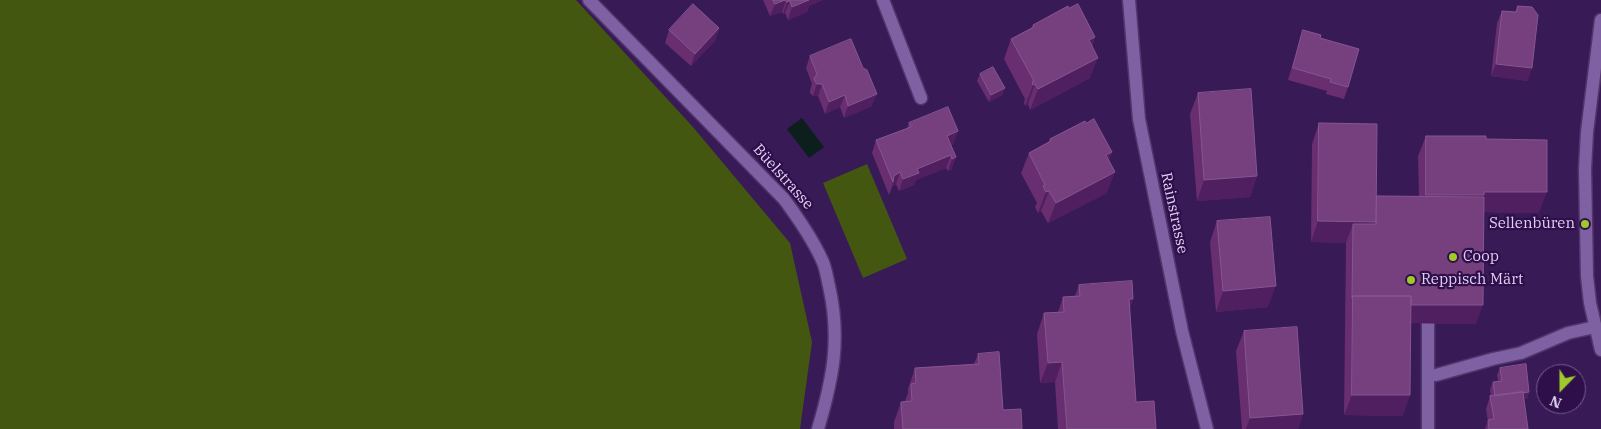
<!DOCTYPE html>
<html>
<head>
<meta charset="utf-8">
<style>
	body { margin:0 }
	#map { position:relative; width:1601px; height:429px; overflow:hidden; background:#381a56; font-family:"IBM Plex Serif",serif }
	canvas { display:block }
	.north { position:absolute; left:1536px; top:364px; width:50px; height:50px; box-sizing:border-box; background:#2e0f4a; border:1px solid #755c8e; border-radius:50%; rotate:202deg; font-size:14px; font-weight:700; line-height:20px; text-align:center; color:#dfd0f5 }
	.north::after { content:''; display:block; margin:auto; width:18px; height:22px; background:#a0c92b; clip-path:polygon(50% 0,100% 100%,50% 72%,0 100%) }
</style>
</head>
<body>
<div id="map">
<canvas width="1601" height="429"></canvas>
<div class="north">N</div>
</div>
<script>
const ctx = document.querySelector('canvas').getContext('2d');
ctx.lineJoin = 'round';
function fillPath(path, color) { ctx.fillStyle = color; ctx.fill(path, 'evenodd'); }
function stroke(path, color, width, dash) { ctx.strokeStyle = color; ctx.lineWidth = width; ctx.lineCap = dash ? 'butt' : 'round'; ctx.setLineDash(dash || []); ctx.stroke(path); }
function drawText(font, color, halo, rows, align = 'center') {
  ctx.font = font + ' "IBM Plex Serif",serif'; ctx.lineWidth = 4.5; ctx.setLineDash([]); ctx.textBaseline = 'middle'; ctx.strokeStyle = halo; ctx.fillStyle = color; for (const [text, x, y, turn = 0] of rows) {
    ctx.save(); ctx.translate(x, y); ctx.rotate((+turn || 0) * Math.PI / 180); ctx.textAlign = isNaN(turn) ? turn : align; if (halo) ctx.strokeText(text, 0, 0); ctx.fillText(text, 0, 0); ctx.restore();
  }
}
fillPath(new Path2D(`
	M0 0H576L693 127 790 243 812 342 800 429H0Z
	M867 164 907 259 863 278 823 183Z`), '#445711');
fillPath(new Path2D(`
	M802 118 824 147 809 158 787 129Z`), '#0c1f1c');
const service = new Path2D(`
	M1428 307V429
	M1436 375 1493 359 1521 353 1568 333 1595 327`);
const minor = new Path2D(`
	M589 0 784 199C798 218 812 238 822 260 826 268 827 278 829 286 841 339 833 378 818 429
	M883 0 921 98
	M1129 0 1139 119 1182 331 1207 429`);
const secondary = new Path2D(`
	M1601 20 1587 132 1585 169 1587 276 1590 303 1601 350`);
stroke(service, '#52366b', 15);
stroke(minor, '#52366b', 15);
stroke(secondary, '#52366b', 15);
stroke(service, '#7e61a3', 12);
stroke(minor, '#7e61a3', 12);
stroke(secondary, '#7e61a3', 12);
fillPath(new Path2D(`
	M763 0H823L809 6 807 12 788 20 785 13 783 14 782 12 770 16Z
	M1518 6 1528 81 1491 76 1497 23 1502 11 1515 12Z
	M1033 25 1095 37 1092 46 1090 78 1030 110 1028 104 1025 106 1024 103 1025 99 1004 59 1011 39 1031 28Z
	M719 28 715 41 691 66 665 43 669 30Z
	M1303 30 1320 38 1348 87 1344 99 1326 94 1327 91 1288 80 1299 42Z
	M810 56 872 106 844 118 840 107 825 114 818 96H813L810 93V90L812 84 806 68Z
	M980 74 1005 88 1002 95 989 102 977 81Z
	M1198 93 1257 176 1250 197 1197 201 1190 114Z
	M909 123 958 131 953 144 951 145 956 157 951 170 948 171 946 168 916 180 914 185 899 191 896 184 892 187 889 195 872 153 876 140 907 128Z
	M1086 123 1112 152 1109 160 1107 193 1048 223 1041 211 1038 213 1035 207 1037 203 1021 173 1029 153 1048 142 1050 139Z
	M1319 123 1377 196 1419 197 1418 156 1426 136 1486 139 1539 213 1483 212 1476 324 1411 323 1403 416 1344 415 1346 243 1311 242 1312 144Z
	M1217 221 1268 307 1216 312 1210 242Z
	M1079 285 1133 299 1130 308 1136 402 1156 429H1058L1055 382 1040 383 1037 334 1044 313 1058 312 1063 297 1075 296Z
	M1244 331 1303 414 1298 429H1242L1236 351Z
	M978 354 1003 410 1022 429H894V422L901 402 905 401 908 393V389L915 368 974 364Z
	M1500 368 1529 392 1527 399H1524L1528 429H1485L1488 421 1486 409 1490 396H1491L1490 389 1493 382 1498 381 1497 375Z`), '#682e6f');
fillPath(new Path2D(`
	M786 0 782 12 770 16 775 4Z
	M808 0H823L809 6 807 12 788 20 792 7Z
	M790 1 785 13 783 14 787 2Z
	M719 28 715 41 691 66 695 54Z
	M1095 37 1088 57 1089 40Z
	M1098 58 1090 78 1030 110 1038 89Z
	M1496 64 1532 68 1528 81 1491 76Z
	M817 84H822L818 96H813Z
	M1035 84 1028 104 1025 106 1033 85Z
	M1005 88 1002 95 989 102 991 95Z
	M877 94 872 106 844 118 848 106Z
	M845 95 840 107 825 114 829 102Z
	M958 131 953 144 943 148 947 136Z
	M1112 152 1104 173 1106 155Z
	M951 155 946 168 916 180 914 185 899 191 903 179 917 169Z
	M956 157 951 170 948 171 952 159Z
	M900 172 896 184 892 187 894 176Z
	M1115 172 1107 193 1048 223 1056 203Z
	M1257 176 1250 197 1197 201 1204 180Z
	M1049 191 1041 211 1038 213 1046 192Z
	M1484 192H1547L1539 213 1478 212 1419 215 1426 195Z
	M1318 221 1376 222 1369 243 1353 224 1346 243 1311 242Z
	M1276 286 1268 307 1216 312 1223 291Z
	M1129 299H1133L1126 319Z
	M1411 305H1483L1476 324 1404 323Z
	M1062 362 1055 382 1040 383 1048 363Z
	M1529 392 1527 399 1492 403 1495 397Z
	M1352 395H1410L1403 416 1344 415Z
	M1303 414 1298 429H1246L1250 418Z`), '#4f1f5f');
const building = new Path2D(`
	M773 0H785L775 4Z
	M786 0H809L792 7 790 1 787 2Z
	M693 4 719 28 695 54 669 30Z
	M1078 4 1095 37 1089 40 1098 58 1038 89 1035 84 1033 85 1032 82 1034 81 1011 39 1034 27 1033 25 1068 6 1069 8Z
	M1518 6 1532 7 1538 15 1532 68 1496 64 1502 11 1516 12Z
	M1303 30 1321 35 1320 38 1359 49 1348 87 1330 82 1331 79 1293 68Z
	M851 39 863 68 867 70 877 94 848 106 845 95 829 102 822 84H817L815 81 814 78 817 74 810 56Z
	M993 67 1005 88 991 95 980 74Z
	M1251 89 1257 176 1204 180 1198 93Z
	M948 107 958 131 947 136 956 157 952 159 951 155 917 169 919 173 903 179 900 172 894 176 893 182 876 140 911 127 909 123Z
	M1094 119 1112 152 1106 155 1115 172 1056 203 1049 191 1046 192 1043 186 1045 185 1029 153 1051 141 1050 139 1085 121 1086 123Z
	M1319 123 1377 124 1376 222 1318 221Z
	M1426 136H1486V139L1547 140V192H1484V195H1426Z
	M1377 196 1484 197 1483 305H1411V296H1353L1352 298 1353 224H1376V222Z
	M1270 217 1276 286 1223 291 1217 221Z
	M1132 281 1133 299H1129L1136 402 1154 401 1156 429H1067L1062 362 1048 363 1044 313 1064 312 1063 297 1080 296 1079 285Z
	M1353 296H1411L1410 395H1352Z
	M1297 327 1303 414 1250 418 1244 331Z
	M999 352 1003 410 1021 409 1022 429H903L901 402 912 401 911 384 916 383 915 368 979 364 978 354Z
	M1526 364 1529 392 1523 393V392L1495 396 1493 382 1502 381 1500 368Z
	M1523 392 1528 429H1489L1488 420 1494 419 1490 396Z`);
fillPath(building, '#75407d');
stroke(building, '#855690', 1);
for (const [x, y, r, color] of [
	[1585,224,5,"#a0c92b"],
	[1453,257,5,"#a0c92b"],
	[1411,280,5,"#a0c92b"]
]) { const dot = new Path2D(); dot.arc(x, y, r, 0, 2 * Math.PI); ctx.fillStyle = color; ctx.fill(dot); stroke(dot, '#2e0f4a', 2); }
drawText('15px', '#dfd0f5', '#2e0f4a', [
	["Büelstrasse",783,177,48],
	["Rainstrasse",1174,213,78]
]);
drawText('15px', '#dfd0f5', '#2e0f4a', [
	["Sellenbüren",1575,224,"right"],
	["Coop",1463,257],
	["Reppisch Märt",1421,280]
], 'left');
</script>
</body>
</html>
